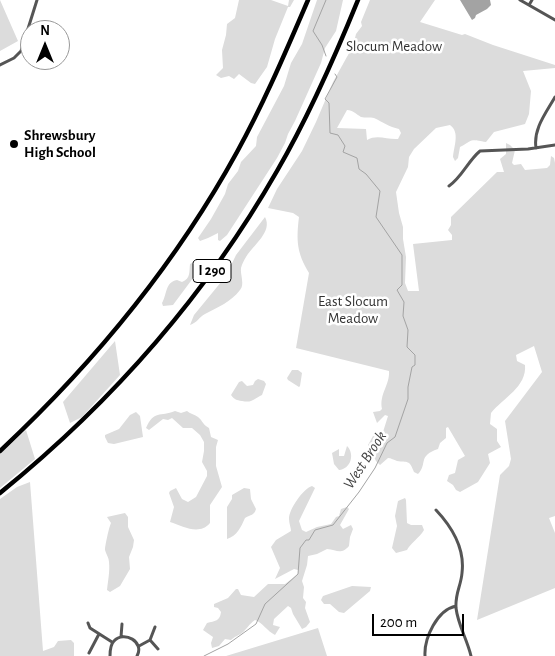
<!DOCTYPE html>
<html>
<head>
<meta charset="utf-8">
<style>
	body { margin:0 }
	#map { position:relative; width:555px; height:656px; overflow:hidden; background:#fff; font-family:"Alegreya Sans",sans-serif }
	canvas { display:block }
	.north { position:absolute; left:20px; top:20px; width:50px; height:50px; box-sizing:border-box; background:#fff; border:1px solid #999; border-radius:50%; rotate:0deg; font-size:14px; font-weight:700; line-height:20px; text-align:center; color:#000 }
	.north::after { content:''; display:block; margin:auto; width:18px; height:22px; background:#000; clip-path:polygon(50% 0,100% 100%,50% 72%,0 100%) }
	.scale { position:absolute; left:372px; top:614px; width:92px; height:22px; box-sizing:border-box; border:2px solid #000; border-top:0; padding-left:6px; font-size:15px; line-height:18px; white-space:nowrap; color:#000; -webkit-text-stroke:4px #fff; paint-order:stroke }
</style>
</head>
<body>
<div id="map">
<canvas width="555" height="656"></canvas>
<div class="north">N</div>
<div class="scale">200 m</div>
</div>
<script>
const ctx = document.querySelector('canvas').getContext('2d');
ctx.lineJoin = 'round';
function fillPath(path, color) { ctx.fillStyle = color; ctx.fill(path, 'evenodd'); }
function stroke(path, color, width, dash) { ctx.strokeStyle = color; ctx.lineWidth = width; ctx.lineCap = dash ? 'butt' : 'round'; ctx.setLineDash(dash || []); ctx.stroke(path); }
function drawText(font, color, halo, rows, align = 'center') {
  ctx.font = font + ' "Alegreya Sans",sans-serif'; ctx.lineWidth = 5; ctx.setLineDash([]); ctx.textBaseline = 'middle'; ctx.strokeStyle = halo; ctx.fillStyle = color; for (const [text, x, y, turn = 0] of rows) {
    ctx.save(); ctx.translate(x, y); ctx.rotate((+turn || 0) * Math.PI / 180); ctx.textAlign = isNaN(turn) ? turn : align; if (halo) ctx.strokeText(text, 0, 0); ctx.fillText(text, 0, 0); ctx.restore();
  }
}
fillPath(new Path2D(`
	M0 0 18 41 0 51Z
	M239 0H271L288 6 289 0H294L290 7H288L275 39 267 67 255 84 251 83 239 74 234 79 229 76 221 78 216 75 223 68 222 50 226 35 227 24 235 18Z
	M317 0H343L336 31 325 48 321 63 295 121 288 134 285 143 277 158 227 235 220 241 218 240V233L208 238 200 241 198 238 211 219 225 194 228 184 238 171 241 162 256 146 257 137 284 86 291 63 302 44Z
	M370 0H435L420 22 462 35 465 34 493 45 555 65V68L523 71 531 91 529 114 525 124 494 132 486 142C470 139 474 139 460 147L458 158 455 161 453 157C454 146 460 132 450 125L436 128 414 149 409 157 408 167 396 192 399 213 403 227V239L406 257 405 283 408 291H419L413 244 452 240V235L448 230 451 225V217L497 172H504L500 159 506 154V143L510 145 515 150 512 163 514 165 521 164 525 170 547 168 550 165 551 156 554 158 555 163V516L549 518 555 533V588L477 620 500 475 509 466 511 459 505 421 542 372 534 346 516 355 517 361 525 365C527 387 503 398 491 413L490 424 497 429V441L501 447 488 454 490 463 478 482 460 492 456 490 453 485 447 481 449 475 455 473 458 460 465 456 448 427 446 428V438L440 443 438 449C417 456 428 464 418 474L414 472C409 459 408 463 397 461 394 460 391 458 388 458L380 465 376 461 368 445 373 436 383 432 388 416 385 415 377 423 373 412 380 411 382 409C379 394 390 385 389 371L296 348 309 273C297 253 296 241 299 217L293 213 268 208 277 189 302 151 316 122 333 82 353 46 356 34 362 26 361 22ZM347 110C353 110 356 114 361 117 365 118 370 117 374 118 383 122 389 127 399 129L401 133 398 139C388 140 377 134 367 140L366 129 337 128Z
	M265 217C273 232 253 245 246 257 244 260 242 264 241 268 240 274 245 285 240 290 231 302 218 307 205 314 199 317 197 323 190 325L194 315 226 276 236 255Z
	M196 261 199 270 173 305 163 306 162 303C167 295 165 282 177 280L182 282C191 278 189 272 190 264Z
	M115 341 120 375 82 417 70 423 63 402Z
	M292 370H298L302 373 300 386 299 387 288 380 287 378Z
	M258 379 264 381 266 384 262 395C253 399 253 403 242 401 236 400 235 400 231 395L239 382 242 381 247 386 253 385 255 381Z
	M175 411 181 413 187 411C190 414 194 414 198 417 203 421 202 424 209 428L211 437 218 440 216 447V466L222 487 210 505V523C199 536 183 526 170 522L174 507 169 493 170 491 176 488 182 499 188 502 196 497 207 476V471L202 462 204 451V442L200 435 192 428H183L172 418 168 420 163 419 149 430 146 428C154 410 160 417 175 411Z
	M136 412 140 416 143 437 114 444 108 443 105 437V435L119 429 130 415Z
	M26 430 35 459 0 488V454Z
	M347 446C355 454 351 469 339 470L334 464 332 453 339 449V456H344Z
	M30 482 43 651 54 647 58 641 71 640 74 643V656H0V499L17 487Z
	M312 486 315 488 299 521 302 530 306 532 317 527 331 524 336 517 339 516 341 509 347 507 349 509 340 525 343 529 351 525 353 529 350 537 349 546C341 555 337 550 327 549L317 554 308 556 307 565 302 581 304 587 303 598 306 602 305 608 310 622 306 627 302 629 293 614 291 608 288 606 274 619 273 625 280 627 275 635C267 631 263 623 255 620 249 624 247 629 242 633 238 636 235 636 231 640L225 639 219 646 212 648 211 643 213 637 203 630 207 623C215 621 220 621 221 612L218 608 214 607V604L228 598 236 589H238L241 595 254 597 268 584H285L298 574V570L294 569 275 579 280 568 271 547 276 540 291 531C291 528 289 523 289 519 289 509 303 489 312 486Z
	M244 488 250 489 251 499 256 509C254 516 251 514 245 518 241 527 237 536 227 539V507L232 499V495Z
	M405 498 406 500 407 523 411 525H422L424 530C420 537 409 545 407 550L396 553 392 548 397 526 395 516 398 501Z
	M125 513 128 517V527L134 540 133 547 129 557 130 569 120 586 110 592 107 590C108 581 110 571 109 562 109 558 106 554 105 550 105 546 109 527 111 523L107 517Z
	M352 586 371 587 370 591 344 613 339 612 330 604H324L321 600 323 596Z
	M318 628 327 656H226Z`), '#dcdcdc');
fillPath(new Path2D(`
	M460 0H490L491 5 487 9 476 15 475 18 472 20Z`), '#a3a3a3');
stroke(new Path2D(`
	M326 0 313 31 322 45 326 56
	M204 656 228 644 256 624 265 604 298 574 300 548 306 540H309L315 530 333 525 359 492 375 468 387 443 395 437 408 399V387L412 367 415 365V355L407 347 408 330 403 316 404 302 397 290 402 285V255L376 217 380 191 366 174 359 169 357 158 343 152 345 146 338 135 330 133 329 103 325 99 337 77 335 74`), '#a3a3a3', 1);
stroke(new Path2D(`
	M520 0 555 20
	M529 5 532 0
	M0 65 14 58 21 51 37 0
	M536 148C533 129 546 113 555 97
	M449 186C462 177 468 161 480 151L528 149 555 145
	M436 510C452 527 465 549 462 573 461 586 455 593 456 608 458 625 467 639 471 656
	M88 623 90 628 112 642
	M121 637 122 624
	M150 640 155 627
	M139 646 150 640 158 649
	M89 653 99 634
	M110 656C110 651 110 645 114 641 124 630 145 642 137 656
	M425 656C424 638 437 610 456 606`), '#555', 3);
stroke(new Path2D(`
	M0 451C94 363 175 265 237 152 264 103 286 51 308 0
	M0 493C111 403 206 295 277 171 309 116 334 59 358 0`), '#000', 4.5);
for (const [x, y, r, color] of [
	[14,144,5,"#000"]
]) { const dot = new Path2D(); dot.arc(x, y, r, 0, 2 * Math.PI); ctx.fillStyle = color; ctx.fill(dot); stroke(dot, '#fff', 2); }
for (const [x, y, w] of [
	[212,271,38]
]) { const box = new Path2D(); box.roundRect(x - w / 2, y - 11.5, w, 23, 4); ctx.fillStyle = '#fff'; ctx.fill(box); stroke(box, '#000', 1); }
drawText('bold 14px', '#000', null, [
	["I 290",212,271]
]);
drawText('15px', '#333', '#fff', [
	["Slocum Meadow",394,46],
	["East Slocum",353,301],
	["Meadow",353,318]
]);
drawText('bold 15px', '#000', '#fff', [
	["Shrewsbury",24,135],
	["High School",24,152]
], 'left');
drawText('italic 16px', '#444', '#fff', [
	["West Brook",365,460,-57]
]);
</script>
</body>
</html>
